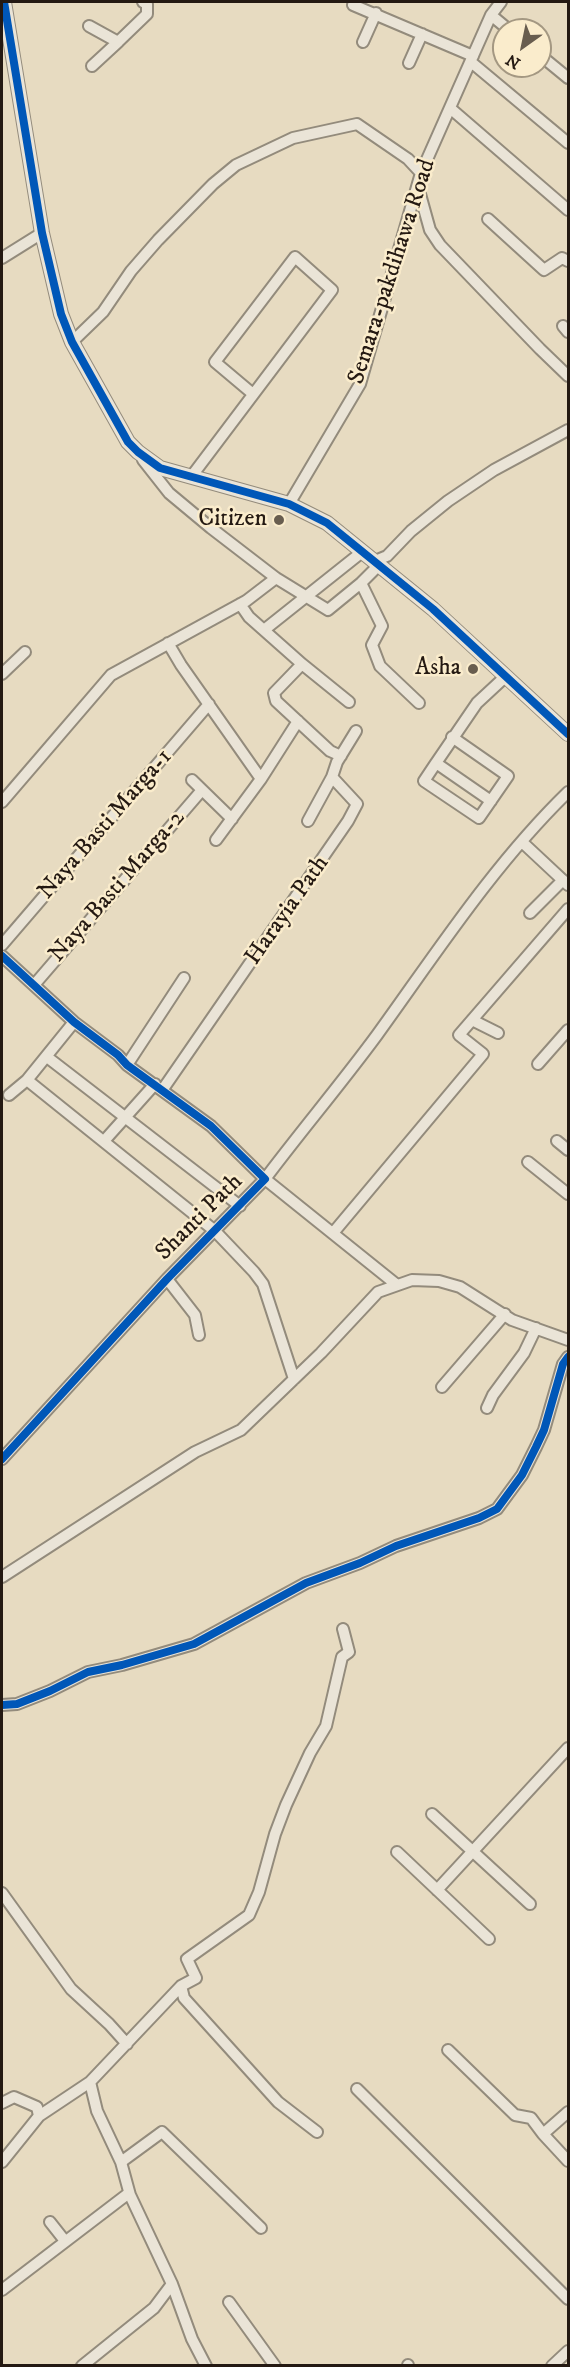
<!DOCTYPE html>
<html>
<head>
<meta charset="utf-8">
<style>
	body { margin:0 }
	#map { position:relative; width:570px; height:2367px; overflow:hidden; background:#e7dbc1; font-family:"IM FELL DW Pica",serif }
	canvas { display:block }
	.frame { position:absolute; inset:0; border:3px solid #241912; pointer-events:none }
	.north { position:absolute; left:492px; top:18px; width:60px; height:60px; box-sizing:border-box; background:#faeccc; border:2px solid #a49882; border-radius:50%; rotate:213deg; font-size:16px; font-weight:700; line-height:24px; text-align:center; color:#241912 }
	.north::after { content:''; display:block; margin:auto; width:21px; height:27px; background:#685d4f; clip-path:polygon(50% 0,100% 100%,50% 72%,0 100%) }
</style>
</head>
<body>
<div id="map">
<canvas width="570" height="2367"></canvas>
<div class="frame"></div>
<div class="north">N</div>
</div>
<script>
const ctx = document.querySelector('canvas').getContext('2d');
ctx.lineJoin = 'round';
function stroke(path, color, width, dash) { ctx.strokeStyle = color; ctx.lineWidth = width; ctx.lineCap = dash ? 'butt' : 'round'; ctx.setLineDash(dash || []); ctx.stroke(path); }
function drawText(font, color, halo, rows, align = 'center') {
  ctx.font = font + ' "IM FELL DW Pica",serif'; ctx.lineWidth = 5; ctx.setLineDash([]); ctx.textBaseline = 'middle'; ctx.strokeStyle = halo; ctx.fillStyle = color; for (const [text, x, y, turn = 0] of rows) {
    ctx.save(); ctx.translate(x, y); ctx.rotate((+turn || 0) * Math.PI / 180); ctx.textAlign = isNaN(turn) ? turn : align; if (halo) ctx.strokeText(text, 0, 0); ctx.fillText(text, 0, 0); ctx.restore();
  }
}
const minor = new Path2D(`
	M353 5 473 56
	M491 15 509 30
	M89 26 118 42 92 66
	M118 42 147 14V4L143 2
	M363 42 376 13
	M540 55 568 78
	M471 62 568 143
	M409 63 422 34
	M450 108 568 210
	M418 187 430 230 440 245 540 349 568 376
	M488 219 544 270 562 258 568 261
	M2 258 42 233
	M563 326 568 332
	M72 342 103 312 131 271 158 240 213 184 236 165 293 138 357 124 408 159 421 173
	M143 460 169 493 211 528 276 578 328 610 361 583 379 565
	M191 477 332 290 295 257 215 362 253 394
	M289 504 360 384 421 173 491 15 501 2
	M375 561 387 556 411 531 448 501 494 470 568 430
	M361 583 382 626 372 645 380 666 419 703
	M240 604 249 617 302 664 274 693 276 701 330 751 341 756
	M264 630 362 552
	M168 643 181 665 261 779
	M302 664 349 702
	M2 674 25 652
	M452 737 508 776 479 818 424 781 436 763 491 801
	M436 763 477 703 505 677
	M192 780 232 819
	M2 802 111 675 246 601 276 578
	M308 821 332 777
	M216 840 261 779 298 721
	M522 842 568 885
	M530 913 563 880
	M2 945 209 704
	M2 956 74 1022 118 1055 127 1065 211 1126 265 1179 167 1279 2 1459
	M34 985 202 790
	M472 1020 498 1033
	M47 1057 240 1206
	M538 1064 568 1030
	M127 1065 184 978
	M27 1080 215 1231 254 1272 263 1284 294 1379
	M163 1089 348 821 357 804 332 777 337 762 356 731
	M9 1095 27 1080 74 1022
	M104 1141 155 1084
	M557 1141 568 1150
	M528 1162 568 1194
	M333 1233 483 1054 459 1035 568 909
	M167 1279 195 1315 199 1335
	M397 1285 265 1179C301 1131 341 1084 377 1035 437 952 494 864 568 792
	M442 1387 505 1314
	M487 1408 493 1395 524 1353 536 1328
	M2 1577 195 1452 241 1430 321 1353 378 1292 412 1280 439 1281 460 1287 512 1320 568 1340
	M2 1705 17 1704 50 1691 88 1672 122 1665 194 1644 306 1583 360 1563 396 1546 479 1518 497 1509 522 1475 536 1447 544 1430 563 1364 568 1357
	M432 1814 530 1904
	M397 1852 489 1939
	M437 1890 568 1748
	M2 1893 71 1989 109 2024 127 2044
	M181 1986 184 1998 278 2102 317 2132
	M448 2050 515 2115 531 2118 543 2134
	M90 2082 97 2111 121 2162 130 2195 172 2284 192 2339 206 2366
	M357 2089 568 2299
	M2 2103 14 2097 37 2107 39 2116
	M568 2112 543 2134 568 2161
	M2 2162 39 2116 90 2082 181 1986 196 1978 187 1959 249 1915 259 1892 275 1834 286 1805 310 1753 326 1726 342 1657 349 1652 343 1629
	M121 2162 162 2132 261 2228
	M50 2222 65 2241
	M2 2290 129 2193
	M229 2302 275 2366
	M408 2365V2366
	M82 2366 154 2308 172 2284
	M552 2366 568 2351`);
const tertiary = new Path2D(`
	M4 2 42 233 61 314 72 342 128 442 138 452 160 468 289 504 327 523 433 609 568 734`);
stroke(minor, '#938b7c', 14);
stroke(tertiary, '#938b7c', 16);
stroke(minor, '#eae4d7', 10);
stroke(tertiary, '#eae4d7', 14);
stroke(new Path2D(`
	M4 2 42 233 61 314 72 342 128 442 138 452 160 468 289 504 327 523 433 609 568 734
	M2 956 74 1022 118 1055 127 1065 211 1126 265 1179 167 1279 2 1459
	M2 1705 17 1704 50 1691 88 1672 122 1665 194 1644 306 1583 360 1563 396 1546 479 1518 497 1509 522 1475 536 1447 544 1430 563 1364 568 1357`), '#0057b8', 8);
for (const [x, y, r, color] of [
	[279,520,6,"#685d4f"],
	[473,669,6,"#685d4f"]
]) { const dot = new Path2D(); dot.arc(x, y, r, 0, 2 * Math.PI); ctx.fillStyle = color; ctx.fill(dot); stroke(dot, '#faeccc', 2); }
drawText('24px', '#241912', '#faeccc', [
	["Semara-pakdihawa Road",393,272,-72],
	["Naya Basti Marga-1",106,825,-49],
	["Naya Basti Marga-2",118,887,-49],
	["Harayia Path",288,911,-55],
	["Shanti Path",200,1218,-45]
]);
drawText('24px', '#241912', '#faeccc', [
	["Citizen",267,520],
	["Asha",461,669]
], 'right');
</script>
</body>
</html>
